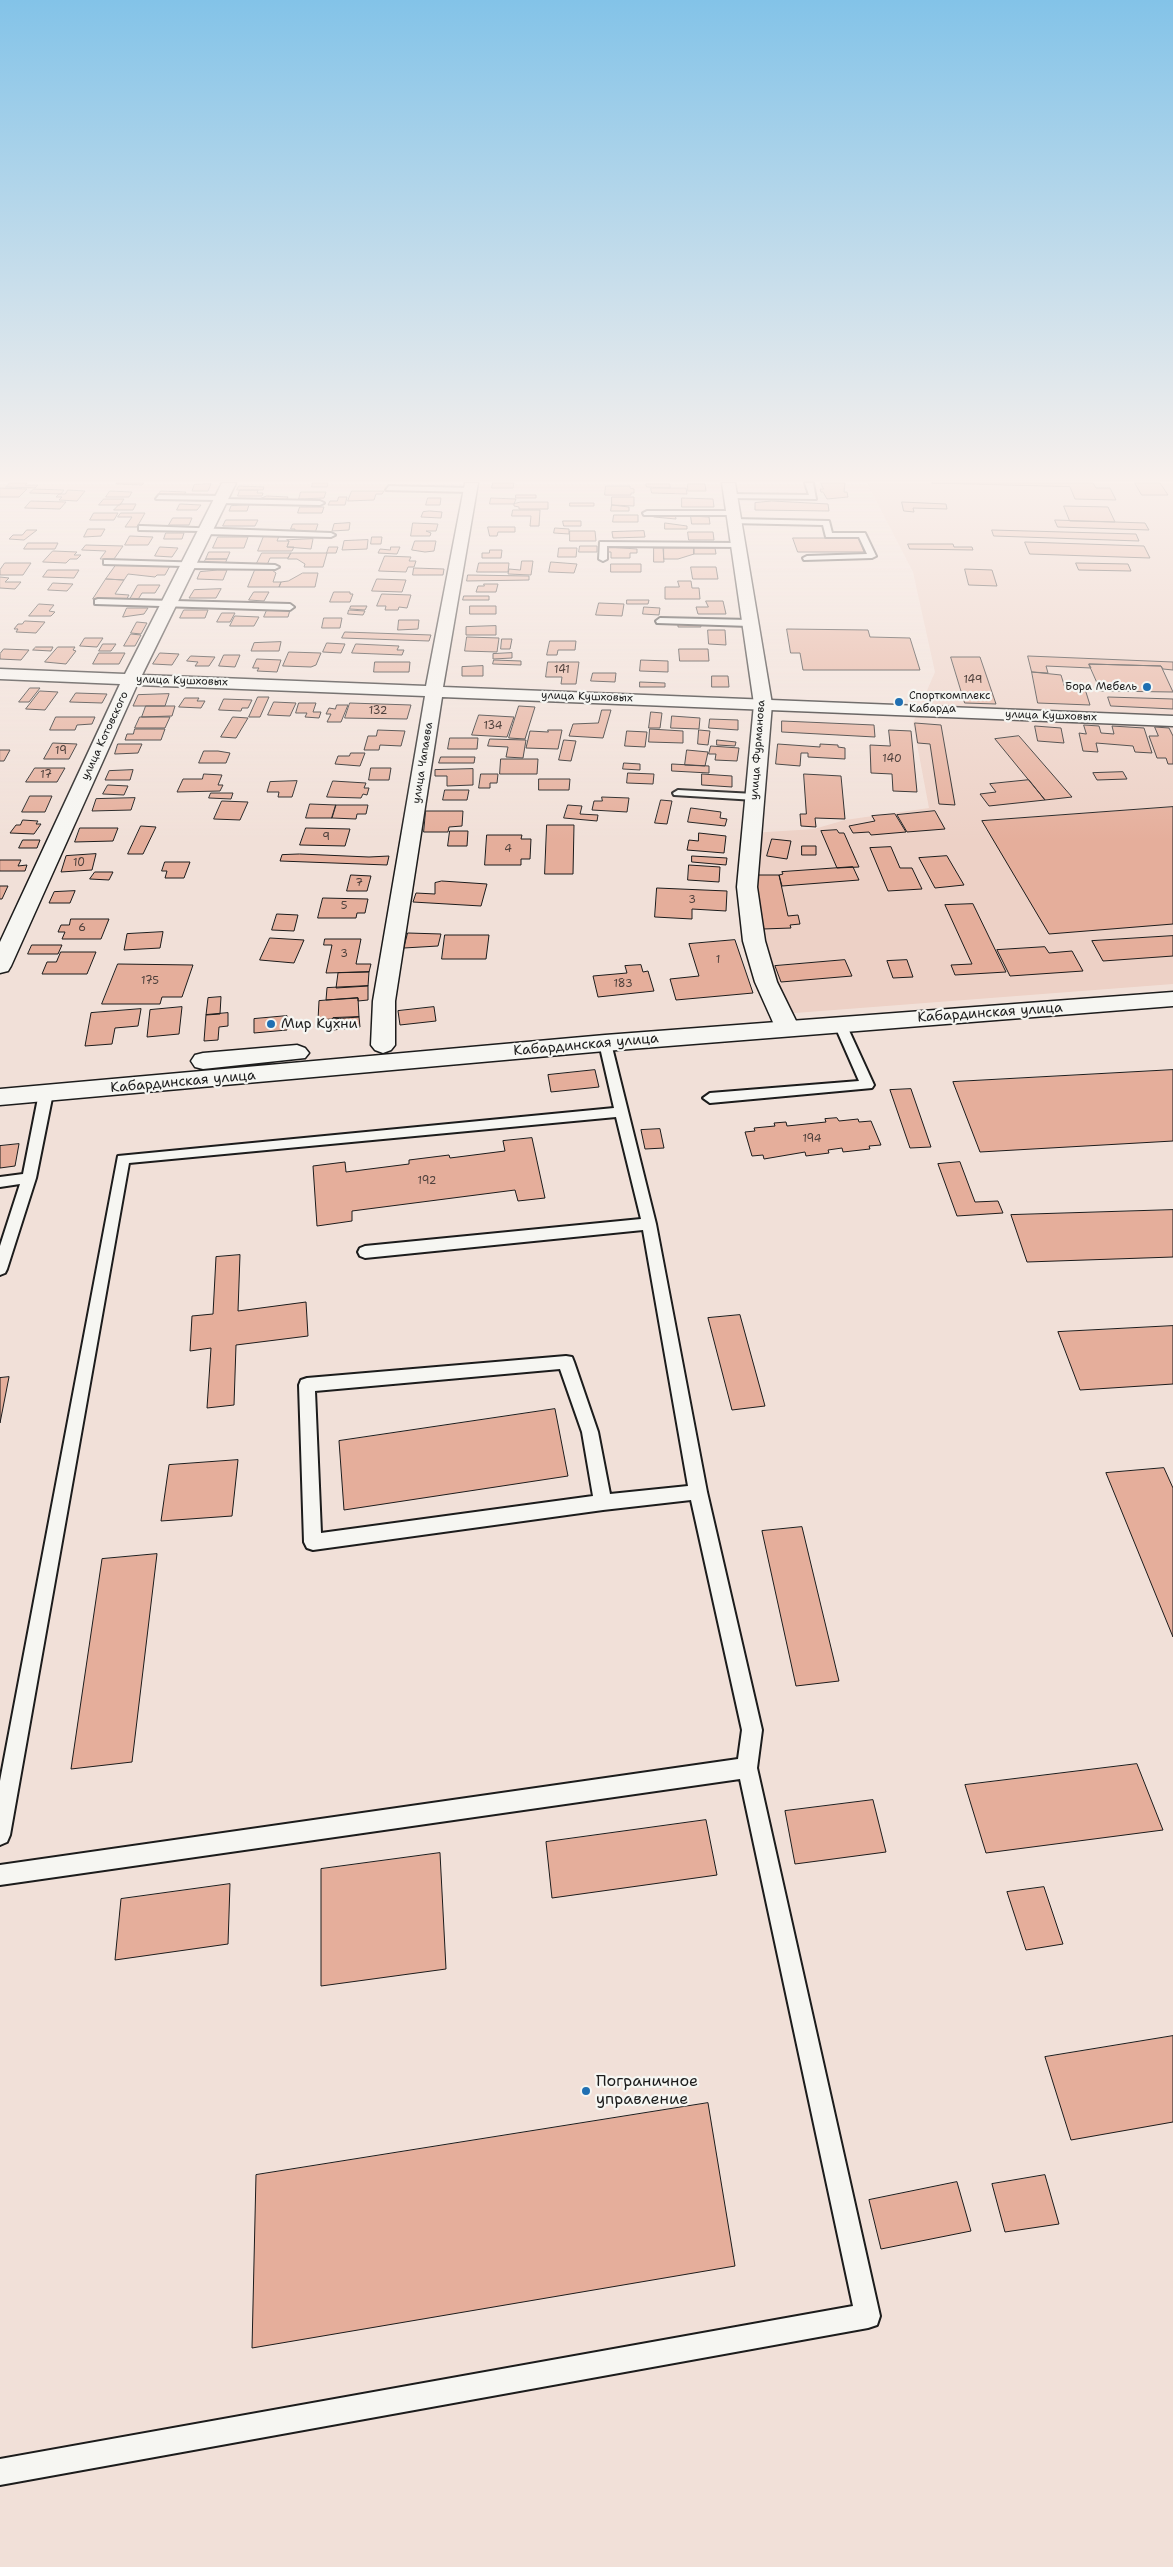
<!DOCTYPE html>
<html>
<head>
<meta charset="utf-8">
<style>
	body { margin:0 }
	canvas { display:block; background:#f1e0d8 }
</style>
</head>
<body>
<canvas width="1173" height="2567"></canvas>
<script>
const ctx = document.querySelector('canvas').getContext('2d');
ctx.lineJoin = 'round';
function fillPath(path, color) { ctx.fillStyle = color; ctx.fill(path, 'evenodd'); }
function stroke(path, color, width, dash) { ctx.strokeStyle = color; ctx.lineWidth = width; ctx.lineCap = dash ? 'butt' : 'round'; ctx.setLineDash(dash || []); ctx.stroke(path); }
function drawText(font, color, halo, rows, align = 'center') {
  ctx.font = font + ' "Shantell Sans",sans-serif'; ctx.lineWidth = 4.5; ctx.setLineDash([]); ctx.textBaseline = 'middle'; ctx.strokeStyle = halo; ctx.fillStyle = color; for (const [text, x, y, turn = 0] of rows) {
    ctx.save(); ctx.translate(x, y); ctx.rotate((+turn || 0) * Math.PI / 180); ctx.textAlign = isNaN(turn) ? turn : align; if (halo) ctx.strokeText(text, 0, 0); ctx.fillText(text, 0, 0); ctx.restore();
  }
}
fillPath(new Path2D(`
	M867 483H1173V984L782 1014 766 982 751 833 814 829 845 820 929 808 913 723 935 672 913 572Z`), '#edd1c6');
const building = new Path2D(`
	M10 483H27L25 485H38L35 488 6 487Z
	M117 483H144L142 485 116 484Z
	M313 483H328L327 487H312Z
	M493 483H514L513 488H492Z
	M821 483H845L844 492H847L848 497 827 499 823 492H821L820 489H823Z
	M932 483H1093L1096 488H1110L1116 500 1075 499 1070 487Z
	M1135 483H1160L1168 495H1142Z
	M211 484 208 491H192L194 485Z
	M646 484H670V488L647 487Z
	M688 484H705L706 491H688Z
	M239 486 264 487 263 490H237Z
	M606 486H630V488L634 489V493H631V495H605Z
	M0 488 27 489 19 497H0Z
	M651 488H686L687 494 652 493Z
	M34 489 64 490 61 494 30 493Z
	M68 490 85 491 77 501 59 500 62 497H56L59 494H65Z
	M240 490H258L257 493H263L262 496H238Z
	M110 491 132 492 129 497H106Z
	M161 491 186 492 183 496H158Z
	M352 491H384L382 494H376L374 500 348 501Z
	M301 492H326L324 498 299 499Z
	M516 495H536V498H516Z
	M267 496 288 497 286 501 257 500Z
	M339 497H347L345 505H328L330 501H337Z
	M612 497H634V506L612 505Z
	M428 498H441L440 505H426Z
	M491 498 516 499 514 504H490Z
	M682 498 713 499 714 507H682Z
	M104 499H124L120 505H99Z
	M31 501 66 502 60 509 25 508Z
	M772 501 828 504 829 511 755 510V503Z
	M521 502H548V509H519V507L514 506V504Z
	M902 502 946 504 947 509 913 508 914 512 904 511Z
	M570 503H594V506H570Z
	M120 504H136L133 510H114Z
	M180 504 201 505 197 510H177Z
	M249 505 247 511H229L231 506Z
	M612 505 629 507V511H611Z
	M1064 506 1108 507 1115 522 1070 521Z
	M300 507H324L322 513H298Z
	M513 510H540L539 526H530L531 516H512Z
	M430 511 442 512 441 518 421 517 423 512Z
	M94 513H118L114 520H90Z
	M121 513H145L137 527H125L132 517H118Z
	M654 514H675L676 519 654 517Z
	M614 515H638V522H613Z
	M691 516 709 517 710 524H692Z
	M173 518H192L189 525H169Z
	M226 520H258L255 526H223Z
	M1055 520 1145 523 1149 530 1058 527Z
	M563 521H581V526H564Z
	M350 523 349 530 332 531 334 524Z
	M413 523 438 524 436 531H426L431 533 430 536H411Z
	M665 523 687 526V529H665Z
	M293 524H318L315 533H294L295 529H291Z
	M488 527H515V532H498L497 536H490Z
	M555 528 569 529V534L554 533Z
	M88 529H105L101 536 84 537Z
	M27 530H37L24 540 9 539 13 535H22Z
	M992 530 1136 534 1139 541 994 536Z
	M570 531H595L596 541H570Z
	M644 531 645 537 613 538 612 532Z
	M688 532H713L714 540H689Z
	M166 533H184L182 539H164Z
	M130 536 153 537 148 545H125Z
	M264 536H279L277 541H289L287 547H294L292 551H258Z
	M218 537H248L244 548H213Z
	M372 537H382L381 544H371Z
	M793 538H859L864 552H798Z
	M313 539 311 549 287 547 289 541 287 540Z
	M368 540 367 549 342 550 344 541Z
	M415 541H436L434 551 425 552 412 550Z
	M1025 542 1144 546 1150 558 1030 554Z
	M28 543H58L55 549H24Z
	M908 544H953L954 547H972L973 550 910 549Z
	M86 545 123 546 114 559H100L106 551 82 550Z
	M580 546H597V552H579Z
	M160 547 178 548 172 557 155 556Z
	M329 547H338L336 553H327Z
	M391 547H400L397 554 378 553 380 549 390 550Z
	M608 547 637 549V553H630V558H611V552H608Z
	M559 548H577L576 557H558Z
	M654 548H663L664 562H654Z
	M664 548H694V554L678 559H664Z
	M694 548H715L716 554H694Z
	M490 550H502L501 558H482V553H489Z
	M53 551 77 552 74 555H81L77 559H70L66 563 43 562Z
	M209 552H230L227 559H206Z
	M262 553H291L288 558H270L267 565H256Z
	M291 553H327L323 567H304L305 564 297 559H288Z
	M385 556 411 557 409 561H416L414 567H408L406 572 379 571Z
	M206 559H227L225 564 204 563Z
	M522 561H533L531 575 508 574 509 569 520 570Z
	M551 562 577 564 574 573 549 572Z
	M5 563H31L23 575H0V570Z
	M479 563H509L508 572H477Z
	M1076 563 1128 564 1131 571 1079 570Z
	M611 564H641V572H611Z
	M116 565 170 566 165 575H157L155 577 128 574 124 580 106 579Z
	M691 567H716L718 579H693Z
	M414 568 444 569 443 575H413Z
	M965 569 992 570 997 586 969 585Z
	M48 570H79L74 578 43 577Z
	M218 570H227L223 580 197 579 200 572Z
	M255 570H272L276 573 273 582H281L279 587H248Z
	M303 573H318L315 587H279L281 582 288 581Z
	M468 575 529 576V580L467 581Z
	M0 577 9 578 5 582H21L15 589 0 588Z
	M106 579 124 580 115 594 129 595 126 600 93 599Z
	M377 579 406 580 402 592 372 591Z
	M678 581H691L692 588H699L700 599H665V587H679Z
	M53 583 73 584 67 591 48 590Z
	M484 584H498L496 592H476L478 586H484Z
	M138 585H160L155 593H142L137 601H129Z
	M221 589 216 598H189L194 590Z
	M254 592H269L264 601 249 600Z
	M334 592H350V594H353L350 602H330Z
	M382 594 411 595 407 608 399 607 398 610H385L386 606H377Z
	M464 596H489V600H463Z
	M627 600H649L648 604H627Z
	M706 601H723L726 614H698L696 607H708Z
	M599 603 624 604 622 616 596 615Z
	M39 604 54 605 49 611 55 612 51 616H29Z
	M351 606H367L365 610 350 609Z
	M470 606H496V614H470Z
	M644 607 660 608 659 615 643 614Z
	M127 608H148L144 614 123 617Z
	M184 610H208L205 618H180Z
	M267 610H290L288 617H264Z
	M349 610 365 611 363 615 348 614Z
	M222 613H235L230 622H217Z
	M235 616 259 617 254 626H230Z
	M324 618H342L340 628H322Z
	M399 620H419L418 629 398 630Z
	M25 621 45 622 36 633 16 632 18 629H14L18 624H22Z
	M137 622 147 623 141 634 131 633Z
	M700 623 701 627H678V624Z
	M496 626V635H466V627Z
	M787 629 868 630 870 637 910 638 920 670H803L800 653H791Z
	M708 630H725L726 645 709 644Z
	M345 632 431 635 429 641 342 638Z
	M131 634 141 635 135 646H124Z
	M467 637 499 638 497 652 465 651Z
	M85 638H103L97 647 80 646Z
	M502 639H512L510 649H501Z
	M550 641H576L575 650H558L557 655H547Z
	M281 642 279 651H251L254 643Z
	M327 643 345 644 341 653 323 652Z
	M103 644H116L111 651H99Z
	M356 644 399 646 397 650H404L402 655 352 653Z
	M36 647H53L51 651 33 650Z
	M58 647H75L73 650 76 651 66 664 45 662Z
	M4 649 29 650 21 660 0 659V654Z
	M679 649H708L709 661H680Z
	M289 652 321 653 316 665 311 667 283 666Z
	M99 653H125L119 664H93Z
	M160 653 179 654 172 665 153 664Z
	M512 653V658L493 659V654Z
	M224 655H240L235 667 219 666Z
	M191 656 215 657 209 666H195L198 662 187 661Z
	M1028 656 1173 662V670L1163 669 1161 666 1089 664 1091 668 1046 666 1048 673 1032 672Z
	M951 657H980L996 704 965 703Z
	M257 659 281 660 277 672 257 671 259 668H253Z
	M494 660 521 661V665L493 664Z
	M641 660 668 661V672L640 671Z
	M375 662H410L409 672H374Z
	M548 662H579L576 684H561L562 677H546Z
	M1089 664 1161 666 1173 692 1101 691Z
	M483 666V676H462V667Z
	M1032 672 1061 675 1065 688 1085 689 1090 705 1038 703Z
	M593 673H616L615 682 591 681Z
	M712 676H728L729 687H712Z
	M640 682 665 683V687H640Z
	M30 688H40L29 702H19Z
	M40 691 58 692 45 710 26 709Z
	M76 693 107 694 102 703 70 702Z
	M169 694 165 706H133L138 695Z
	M258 697H269L260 717H249Z
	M1108 697 1173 699V709L1111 706Z
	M185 698H199L197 701H205L201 708 179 707Z
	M224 699 252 700 248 708H242L241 711 219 710Z
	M274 702 296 703 290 716 268 715Z
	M299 703H316L313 712H321L319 718 305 717 307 713H296Z
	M350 703 411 705 407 719 345 718Z
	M337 705H348L341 722H327L331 714H326L329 708 335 709Z
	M146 706H175L172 716 142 717Z
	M519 706 535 707 525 739 509 738Z
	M602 710H611L603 738 569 736 573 724 598 723Z
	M651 712 662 713 660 728H649Z
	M479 715 514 717 507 737 472 735Z
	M672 716 700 718 699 729 671 728Z
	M56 717H95L92 724 77 725 75 730H50Z
	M140 717H170L165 728H135Z
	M233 717 248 718 236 738 221 737Z
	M710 719 738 720V730L709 728Z
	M782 721 874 725 875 737 782 732Z
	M915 723 941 725 955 805 939 804 930 744 918 743Z
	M1084 725 1099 726 1101 733 1114 734 1112 726 1144 728 1152 753 1135 752 1133 746 1096 743 1098 752 1083 751 1079 733 1086 734Z
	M1035 726 1061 728 1064 743 1038 741Z
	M1155 727 1169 728 1173 736V764H1168L1166 758H1157L1149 736H1158Z
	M135 729H165L161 740H125L127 734H133Z
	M650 729 683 731V743L649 742Z
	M378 730 405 731 401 746 380 745 379 750H364L368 736H376Z
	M548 730H562L558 749 526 748 530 731 548 732Z
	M699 730 710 731 708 745 698 744Z
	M889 730 911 731 917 792 893 791 892 774 871 773 870 745 890 746Z
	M627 731 647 732 645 747 625 746Z
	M1019 736 1072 797 1045 800 995 739Z
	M450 738H478L477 749H448Z
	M490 739 526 740 523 758 506 757 508 747 488 746Z
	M564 740 576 741 571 761 559 760Z
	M717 740 736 742 735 746 717 745Z
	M53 743 77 744 69 759H44Z
	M118 744H142L138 753 115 754Z
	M778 744 820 747V744L838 745V747L845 748V759L808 757V753H801L800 766 776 764Z
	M711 746 739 748 737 761 715 760 716 754H709Z
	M0 750H10L4 761H0Z
	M687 750 708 752 705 766 685 765Z
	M204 751H218L230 753 226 763H199Z
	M351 753H365L360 766 335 764 338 756H349Z
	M441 757H475L474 763H439Z
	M501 759H538L537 774H500Z
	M624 763 640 764V770L623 769Z
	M672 764 709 766V773L672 771Z
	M35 768H65L57 782H26Z
	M371 768H391L389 780H369Z
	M473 769V785L447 786V776H435V770Z
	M133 770 130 780H105L109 771Z
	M1123 772 1127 779 1097 780 1093 773Z
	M628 773 654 774 653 784 627 783Z
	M204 774 222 775 218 785H223L220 791 177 792 183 779H202Z
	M481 774H498L497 783H490V788H479Z
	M702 774 732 776V787L702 785Z
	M804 774 841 776 845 819 815 818 816 827 801 826 800 814H806Z
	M539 779H570L569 790H539Z
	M1029 780 1045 800 989 806 980 794 996 792 990 784Z
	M297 781 292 797H278L279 792H267L270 782Z
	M333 781 366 783 364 788H369L367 795 363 794 361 798 327 797Z
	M108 785 128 786 124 795 103 794Z
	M445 790H469L467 800H443Z
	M211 793H233L231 799 209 798Z
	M30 796H52L45 812H22Z
	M602 797 629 798 627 812 592 810 594 801H602Z
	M135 798 131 810 92 811 96 799Z
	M661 800 672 801 667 824 655 823Z
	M222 801 248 802 240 820 214 819Z
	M310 804 336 805 332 818H306Z
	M336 805H368L366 814H357L356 819 332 818Z
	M568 805 582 806 580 814 598 815 597 821 564 818Z
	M1173 807V924L1049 934 982 821Z
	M691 808 721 812 720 818 727 819 725 826 688 822Z
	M426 811H463L462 826 449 827 448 832H424Z
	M935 811 945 829 907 832 897 815Z
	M895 814 906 832 871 835 869 832 853 833 849 826 875 821 872 816Z
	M23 820 38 821 36 824H41L34 834 10 833 16 825H20Z
	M547 825H574L573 874H545Z
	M141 826 156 827 143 854H128Z
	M80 828H118L113 841 75 842Z
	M306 828 350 829 345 846 300 845Z
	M837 830 839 833H844L859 867 837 868 821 831Z
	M450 831H468L467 846H448Z
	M699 833 726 836 724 853 687 850 689 840 698 841Z
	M487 835H522L521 839H531L530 859H521V865H485Z
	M772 839 791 841 787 859 767 856Z
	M23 840H40L37 848H19Z
	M802 846H816V855H802Z
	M891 847 900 868H912L922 889 888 891 870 848Z
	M96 854 92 870 61 872 66 856Z
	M300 854 369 857 389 856 387 865 280 861 282 855Z
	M692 856 727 858 726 865 692 862Z
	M947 856 964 885 935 888 919 858Z
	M0 860H21L18 866 27 865 25 871H0Z
	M165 862H190L184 878H165L167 871H162Z
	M689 865 720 867 719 882 688 880Z
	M853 867 859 880 782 886 779 875 783 874 782 872Z
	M95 872H113L109 880 90 879Z
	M351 875 371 876 367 891H347Z
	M754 875H779L788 916 798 915 800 924 790 925 791 928 763 929Z
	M442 881 487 884 481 906 413 902 416 893 435 894V883Z
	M0 886H8L2 899H0Z
	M657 888 727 891 726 911 692 909V919L655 917Z
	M75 891 70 903H49L54 892Z
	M323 898 368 899 365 913H357L356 918H318Z
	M973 904 1006 972 955 975 951 965 972 964 945 905Z
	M277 914 298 915 294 931 272 930Z
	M71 919H109L101 939H62L65 932H58L61 925H69Z
	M163 932 160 948 124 950 127 934Z
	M408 933 441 934 438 946 404 948Z
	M445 935H489L486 959H442Z
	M1173 936V956L1103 961 1092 941Z
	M270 938 304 940 294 963 260 960Z
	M325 939H361L356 964H371L369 972 326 973 332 945H324Z
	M735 940 753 993 676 1000 670 979 699 976 689 944Z
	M32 945H62L58 954H28Z
	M1045 947 1049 953 1072 951 1083 971 1010 976 997 950Z
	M61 952H96L87 974H42L47 962H56Z
	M845 960 852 976 781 982 775 966Z
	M907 960 913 977 893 978 887 961Z
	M118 964 193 965 182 997H162L160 1004H102Z
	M641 965 643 972 648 971 654 991 598 997 593 976 627 973 625 966Z
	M369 972 368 986 336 988 338 973Z
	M368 986V1000L358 1001V998L326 1000 327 988Z
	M221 997 220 1014 206 1015 208 998Z
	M358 998 359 1017 318 1020 319 1001Z
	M182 1007 179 1034 147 1037 150 1010Z
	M434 1007 436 1021 400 1025 398 1011Z
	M141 1009 138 1026 115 1028 112 1044 85 1046 91 1013Z
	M228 1013V1026L219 1027 218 1040 204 1041 206 1015Z
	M287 1016V1030L254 1033V1019Z
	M359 1017 360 1027 333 1030V1018Z
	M595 1070 599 1087 551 1092 548 1075Z
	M1173 1070V1141L980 1152 953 1082Z
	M911 1089 931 1147 910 1148 890 1090Z
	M837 1118 839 1121 858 1119 859 1122 871 1121 881 1145 869 1146 870 1149 843 1152 842 1148 828 1150 829 1153 806 1156 805 1152 764 1159 763 1155 752 1156 745 1132 755 1131 754 1128 775 1126 774 1123 786 1122 787 1126 826 1122 825 1119Z
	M660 1129 664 1148 645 1149 641 1130Z
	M532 1138 545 1198 518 1201 515 1190 352 1211V1221L317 1226 313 1166 345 1162 346 1172 409 1164V1160L449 1155 450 1158 505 1151 503 1141Z
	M19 1144 15 1166 0 1168V1146Z
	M960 1162 975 1202 998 1201 1003 1213 957 1216 938 1164Z
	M1173 1210V1257L1027 1262 1011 1215Z
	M240 1255 238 1311 306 1302 308 1336 236 1345 234 1405 207 1408 211 1348 190 1351 192 1316 213 1314 216 1257Z
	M740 1315 765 1406 732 1410 708 1318Z
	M1173 1326V1384L1080 1390 1058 1332Z
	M9 1377 0 1423V1378Z
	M555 1409 568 1476 344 1510 339 1441Z
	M238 1460 232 1516 161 1521 169 1465Z
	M1164 1468 1173 1488V1637L1106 1473Z
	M802 1527 839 1681 796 1686 762 1531Z
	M157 1554 132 1762 71 1769 102 1559Z
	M1137 1764 1163 1830 986 1853 965 1785Z
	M873 1800 886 1852 795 1864 785 1811Z
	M706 1820 717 1875 552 1898 546 1842Z
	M440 1853 446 1969 321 1986V1869Z
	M230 1884 228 1944 115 1960 121 1899Z
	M1044 1887 1063 1944 1026 1950 1007 1892Z
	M1173 2036V2122L1071 2140 1045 2057Z
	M708 2103 735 2266 252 2348 256 2175Z
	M1045 2175 1059 2224 1005 2232 992 2184Z
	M957 2182 971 2231 881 2249 869 2200Z`);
fillPath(building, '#e5ae9b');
stroke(building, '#1c1c1c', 1);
const service = new Path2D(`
	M805 483H813L816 499 730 498 726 496 730 494 809 495Z
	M389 486 470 488 474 490 470 492 386 490Z
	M159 495 221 496 224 499 320 501 324 503 320 505 220 503 217 500 156 499Z
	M647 511H732L736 513 732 515H644L643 513Z
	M734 519 829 521 832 533H865L876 556 872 558 804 560 803 558 807 556 867 554 859 537H826L823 525 731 523 730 521Z
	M142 526 331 533 335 535 331 537 204 534 201 531 139 530V526Z
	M600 542 738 543 742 545 738 547 607 546V559L603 561 599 559Z
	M107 560 275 565 279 567 275 569 188 568 184 566 104 564V560Z
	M98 599 290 604 294 607 290 610 95 604V600Z
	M660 618 750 620 754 623 750 626 657 623 656 621Z
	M678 790 755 794 760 797 755 800 674 795 673 793Z
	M840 1020 846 1024 874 1085 872 1088 710 1103 703 1098 710 1093 859 1081 834 1024Z
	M605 1039 611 1043 656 1224 707 1492 762 1730 757 1768 880 2316 877 2325 868 2328 0 2485V2459L853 2306 740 1779 0 1885V1865L738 1759 742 1730 691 1500 603 1510 313 1550 307 1548 304 1542 299 1385 301 1380 307 1378 566 1356 572 1357 574 1362 598 1432 610 1494 688 1486 643 1230 365 1258 360 1256 358 1252 360 1248 365 1246 641 1219 616 1117 129 1163 10 1835 7 1842 0 1845V1781L118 1156 614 1108 599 1043ZM560 1369 582 1432 593 1496 321 1533 315 1391Z
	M46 1089 53 1093 36 1178 7 1269 5 1273 0 1275V1246L20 1184 0 1187V1177L23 1174 39 1093Z`);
const minor = new Path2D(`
	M222 483H236L142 675 426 686 465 483H478L443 687 1173 716V726L442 697 395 1001V1045L391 1050 383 1053 375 1050 371 1045 373 1001 425 696 137 685 11 966 8 971 0 973V942L120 684 0 679V669L125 674Z`);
const tertiary = new Path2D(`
	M722 483H735L772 704 757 887 765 941 777 982 800 1029 796 1034 788 1036 780 1034 776 1029 755 982 743 941 737 887 754 704Z`);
const secondary = new Path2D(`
	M1173 992V1006L605 1051 0 1105V1089L605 1035Z
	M297 1045 305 1048 309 1053 305 1058 203 1069 195 1067 191 1061 195 1055 203 1053Z`);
stroke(service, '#1c1c1c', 4);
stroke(minor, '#1c1c1c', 3);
stroke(tertiary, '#1c1c1c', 3);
stroke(secondary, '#1c1c1c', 3);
fillPath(service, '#f6f6f2');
fillPath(minor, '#f6f6f2');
fillPath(tertiary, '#f6f6f2');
fillPath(secondary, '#f6f6f2');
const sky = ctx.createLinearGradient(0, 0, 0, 842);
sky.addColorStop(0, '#83c3e8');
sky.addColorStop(0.57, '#f9f1ed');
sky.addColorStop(1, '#f9f1ed00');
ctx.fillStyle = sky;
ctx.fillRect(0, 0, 1173, 842);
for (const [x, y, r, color] of [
	[1147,687,5,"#1f6fb2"],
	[899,702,5,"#1f6fb2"],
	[271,1024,5,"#1f6fb2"],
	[586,2091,5,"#1f6fb2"]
]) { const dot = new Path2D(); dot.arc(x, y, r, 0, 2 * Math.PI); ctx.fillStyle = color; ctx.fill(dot); stroke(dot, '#f6f6f2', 2); }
drawText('11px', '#4e403c', null, [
	["141",562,670],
	["149",973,680],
	["132",378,711],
	["134",493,726],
	["19",61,751],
	["140",892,759],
	["17",46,775],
	["9",326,837],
	["4",508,849],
	["10",79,863],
	["7",359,883],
	["3",692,900],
	["5",344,906],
	["6",82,928],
	["3",344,954],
	["1",718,960],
	["175",150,981],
	["183",623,984],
	["194",812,1139],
	["192",427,1181]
]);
drawText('11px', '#1c1c1c', '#f6f6f2', [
	["улица Кушховых",182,681,2],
	["улица Кушховых",587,697,2],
	["улица Кушховых",1051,716,2],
	["улица Котовского",105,736,-65],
	["улица Фурманова",758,750,-86],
	["улица Чапаева",423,763,-81]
]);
drawText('11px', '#1c1c1c', '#f6f6f2', [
	["Бора Мебель",1137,687],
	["Спорткомплекс",909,696,"left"],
	["Кабарда",909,709,"left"]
], 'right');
drawText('14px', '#1c1c1c', '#f6f6f2', [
	["Кабардинская улица",990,1013,-4],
	["Кабардинская улица",586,1045,-5],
	["Кабардинская улица",183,1082,-5]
]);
drawText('14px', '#1c1c1c', '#f6f6f2', [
	["Мир Кухни",281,1024]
], 'left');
drawText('16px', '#1c1c1c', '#f6f6f2', [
	["Пограничное",596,2082],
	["управление",596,2100]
], 'left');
</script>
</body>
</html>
